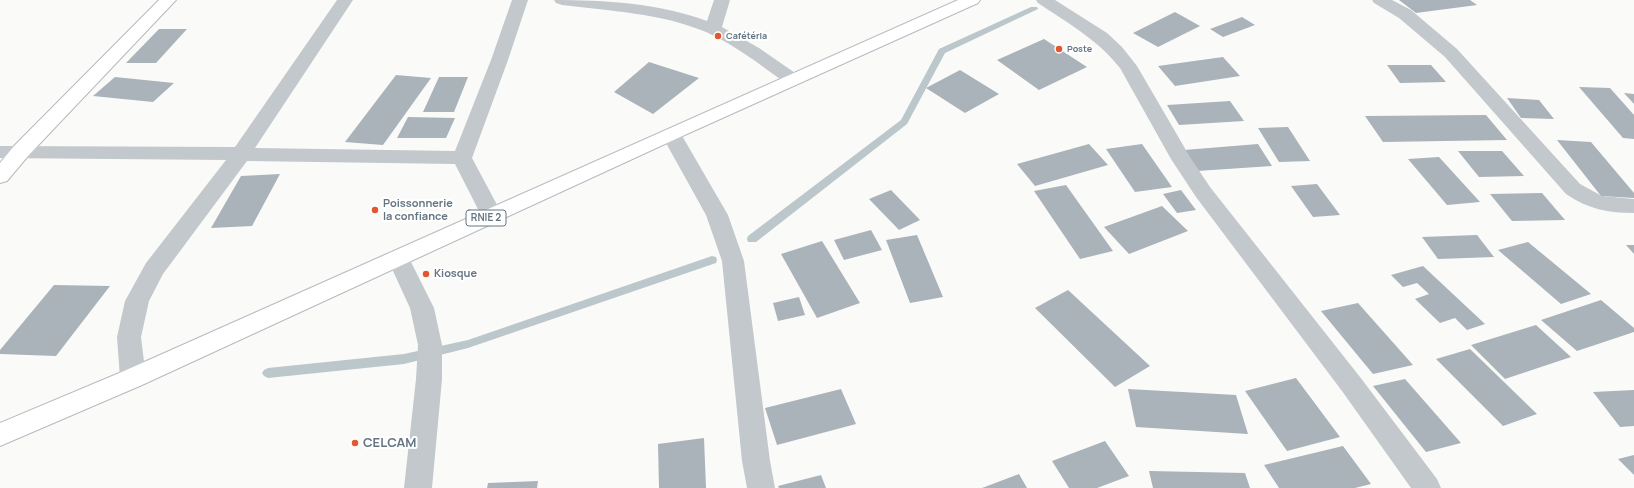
<!DOCTYPE html>
<html>
<head>
<meta charset="utf-8">
<style>
	body { margin:0 }
	canvas { display:block; background:#fafaf8 }
</style>
</head>
<body>
<canvas width="1634" height="488"></canvas>
<script>
const ctx = document.querySelector('canvas').getContext('2d');
ctx.lineJoin = 'round';
function fillPath(path, color) { ctx.fillStyle = color; ctx.fill(path, 'evenodd'); }
function stroke(path, color, width, dash) { ctx.strokeStyle = color; ctx.lineWidth = width; ctx.lineCap = dash ? 'butt' : 'round'; ctx.setLineDash(dash || []); ctx.stroke(path); }
function drawText(font, color, halo, rows, align = 'center') {
  ctx.font = font + ' Manrope,sans-serif'; ctx.lineWidth = 4; ctx.setLineDash([]); ctx.textBaseline = 'middle'; ctx.strokeStyle = halo; ctx.fillStyle = color; for (const [text, x, y, turn = 0] of rows) {
    ctx.save(); ctx.translate(x, y); ctx.rotate((+turn || 0) * Math.PI / 180); ctx.textAlign = isNaN(turn) ? turn : align; if (halo) ctx.strokeText(text, 0, 0); ctx.fillText(text, 0, 0); ctx.restore();
  }
}
fillPath(new Path2D(`
	M1031 7H1037L1038 9 945 53 907 124 756 242H748L747 239 748 236 901 120 939 49Z
	M712 256 716 257 717 260 716 263 468 348 404 364 268 378 264 376 262 373 264 370 268 368 404 354 468 340Z`), '#bbc7cb');
fillPath(new Path2D(`
	M1399 0H1470L1477 5 1416 13Z
	M1175 12 1200 26 1158 47 1133 33Z
	M1242 17 1255 25 1223 37 1210 29Z
	M159 29H187L156 63H126Z
	M1044 39 1087 67 1039 90 997 60Z
	M1223 57 1240 76 1175 86 1158 66Z
	M649 62 699 78 653 114 614 92Z
	M1387 65H1431L1446 82 1400 83Z
	M960 70 999 94 965 113 926 88Z
	M396 75 431 78 383 145 345 142Z
	M115 77 174 83 153 102 93 96Z
	M439 77H468L454 112H423Z
	M1579 87 1610 88 1634 115V139L1623 138Z
	M1624 93 1634 94V104Z
	M1507 98 1539 100 1554 119 1521 118Z
	M1230 101 1244 121 1179 125 1167 105Z
	M1486 115 1507 140 1383 142 1365 116Z
	M408 117 455 118 446 138H397Z
	M1288 127 1310 161 1279 162 1258 128Z
	M1557 140 1591 142 1634 193V198L1601 196Z
	M1089 144 1108 165 1035 186 1017 164Z
	M1142 144 1172 187 1135 192 1106 149Z
	M1258 144 1272 166 1197 171 1184 150Z
	M1458 151H1502L1524 176 1479 177Z
	M1439 157 1480 202 1447 205 1408 159Z
	M280 174 252 226 211 228 241 176Z
	M1317 184 1340 215 1313 217 1291 186Z
	M1066 185 1113 251 1080 259 1034 191Z
	M891 190 920 220 899 230 869 199Z
	M1181 190 1196 210 1177 213 1163 194Z
	M1542 193 1565 220 1512 221 1490 194Z
	M1162 206 1188 231 1129 254 1104 227Z
	M871 230 882 250 844 260 834 240Z
	M917 235 943 297 910 303 886 240Z
	M1477 235 1494 257 1438 259 1422 237Z
	M822 241 860 303 817 318 781 254Z
	M1528 242 1591 294 1561 304 1498 250Z
	M1626 245H1634V254Z
	M1423 266 1485 324 1467 330 1455 318 1440 323 1415 299 1429 294 1417 283 1403 287 1391 275Z
	M54 285 110 286 56 356 0 354V350Z
	M1068 290 1150 366 1115 387 1035 308Z
	M799 297 805 315 778 321 773 303Z
	M1601 300 1634 328V332L1577 351 1541 320Z
	M1358 303 1413 365 1373 374 1321 311Z
	M1536 325 1571 357 1505 379 1471 345Z
	M1470 349 1537 414 1503 426 1436 359Z
	M1296 378 1340 437 1287 451 1245 391Z
	M1405 379 1461 443 1426 452 1373 386Z
	M841 389 856 424 777 445 765 408Z
	M1128 389 1236 395 1248 434 1136 427Z
	M1634 390V426L1620 427 1593 392Z
	M704 438 706 488H659L658 444Z
	M1105 441 1129 476 1097 488H1069L1052 461Z
	M1343 446 1371 484 1355 488H1279L1264 465Z
	M1634 455V475L1618 459Z
	M1149 471 1245 473 1250 488H1153Z
	M1019 474 1027 488H982Z
	M821 475 826 488H779L778 486Z
	M538 481 537 488H487L488 483Z`), '#aab3b9');
const major = new Path2D(`
	M159 0H176L28 156 7 181 0 183V163L14 146Z
	M958 0H980L978 3 678 138 142 385 0 446V423L124 371Z`);
stroke(major, '#b5babe', 2);
fillPath(new Path2D(`
	M337 0H353L255 148 455 151 491 60 512 0H528L508 60 472 158 503 216 500 221 492 223 484 221 455 164 247 161 163 274 149 301 141 337 146 378 142 385 133 388 124 385 120 378 117 337 125 301 146 263 226 160 0 158V146L235 147Z
	M554 0C605 0 659 3 707 21L714 0H730L722 27 759 48 798 75 801 79 798 83 792 84 786 83C760 65 734 44 706 32 661 13 609 11 562 5L556 3Z
	M1036 0H1055L1107 33 1122 47 1137 66 1190 157 1210 187 1360 377 1437 479 1441 488H1411L1342 391 1196 197 1171 159 1120 68C1098 40 1068 23 1038 3Z
	M1372 0H1392L1411 10 1457 49 1580 184 1602 196 1634 199V213C1609 213 1587 209 1566 194L1445 57 1399 18 1374 3Z
	M671 128 678 130 681 134 728 215 744 261 770 461 775 488H747L742 461 722 261 706 215 661 134 664 130Z
	M398 250 406 252 434 308 442 345V379L432 488H404L416 379 418 345 410 308 387 258 390 252Z`), '#c3c8cc');
fillPath(major, '#fff');
for (const [x, y, r, color] of [
	[718,36,4,"#e4572e"],
	[1059,49,4,"#e4572e"],
	[375,210,4,"#e4572e"],
	[426,274,4,"#e4572e"],
	[355,443,4,"#e4572e"]
]) { const dot = new Path2D(); dot.arc(x, y, r, 0, 2 * Math.PI); ctx.fillStyle = color; ctx.fill(dot); stroke(dot, '#fff', 1.5); }
drawText('bold 9px', '#657683', '#fff', [
	["Cafétéria",726,36],
	["Poste",1067,49]
], 'left');
for (const [x, y, w] of [
	[486,218,40]
]) { const box = new Path2D(); box.roundRect(x - w / 2, y - 8, w, 16, 3); ctx.fillStyle = '#fff'; ctx.fill(box); stroke(box, '#657683', 1); }
drawText('bold 10px', '#657683', null, [
	["RNIE 2",486,218]
]);
drawText('bold 11px', '#657683', '#fff', [
	["Poissonnerie",383,204],
	["la confiance",383,217],
	["Kiosque",434,274]
], 'left');
drawText('bold 13px', '#657683', '#fff', [
	["CELCAM",363,443]
], 'left');
</script>
</body>
</html>
